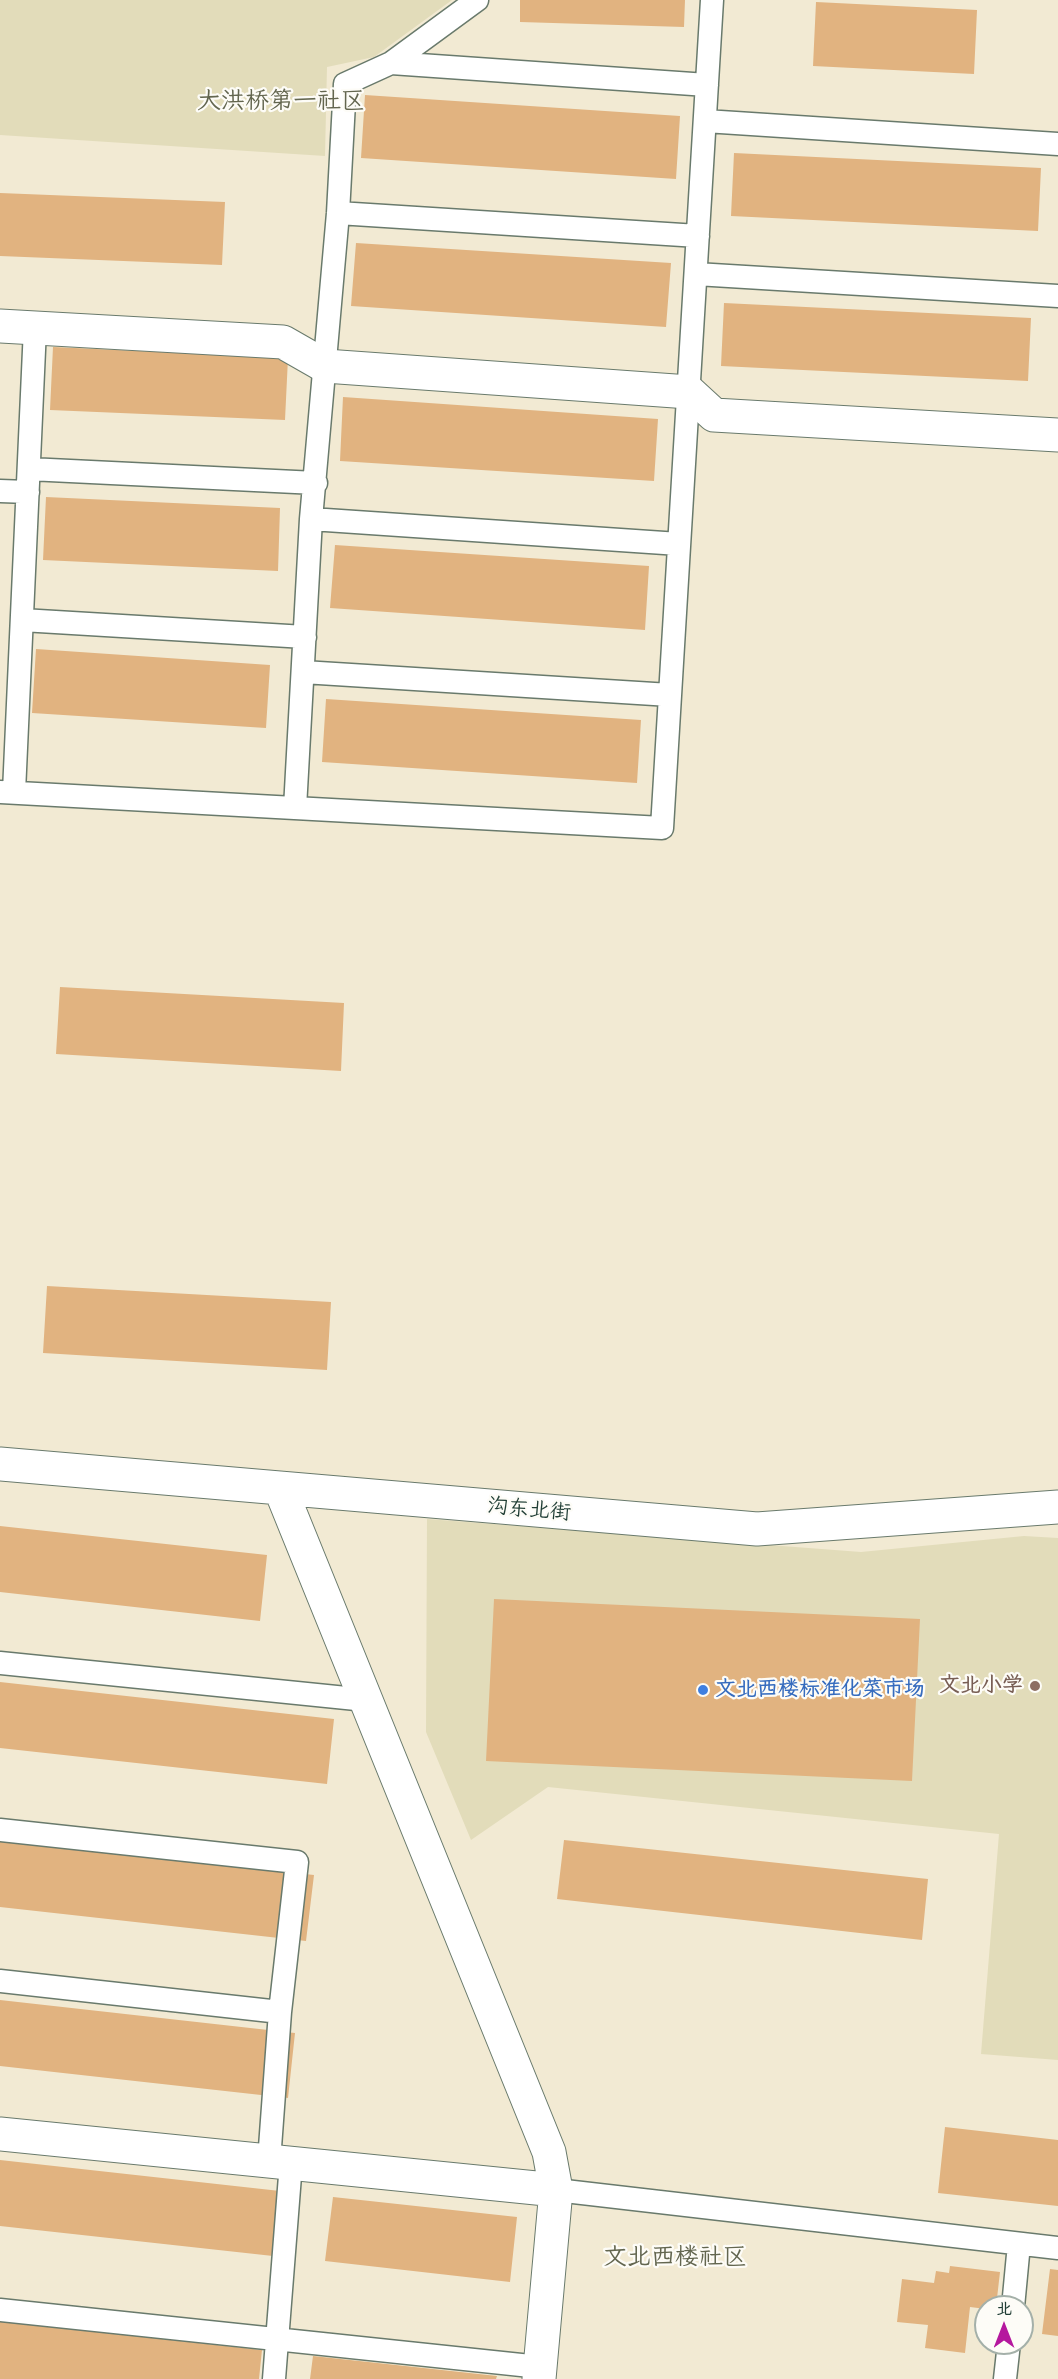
<!DOCTYPE html>
<html>
<head>
<meta charset="utf-8">
<style>
	body { margin:0 }
	#map { position:relative; width:1058px; height:2379px; overflow:hidden; background:#f2ead3; font-family:"Shantell Sans","LXGW WenKai TC",sans-serif }
	canvas { display:block }
	.north { position:absolute; left:974px; top:2295px; width:60px; height:60px; box-sizing:border-box; background:#fdfcf7; border:2px solid #a4b0a9; border-radius:50%; rotate:0deg; font-size:16px; font-weight:700; line-height:24px; text-align:center; color:#1f3d34 }
	.north::after { content:''; display:block; margin:auto; width:21px; height:27px; background:#b5179e; clip-path:polygon(50% 0,100% 100%,50% 72%,0 100%) }
</style>
</head>
<body>
<div id="map">
<canvas width="1058" height="2379"></canvas>
<div class="north">北</div>
</div>
<script>
const ctx = document.querySelector('canvas').getContext('2d');
ctx.lineJoin = 'round';
function fillPath(path, color) { ctx.fillStyle = color; ctx.fill(path, 'evenodd'); }
function stroke(path, color, width, dash) { ctx.strokeStyle = color; ctx.lineWidth = width; ctx.lineCap = dash ? 'butt' : 'round'; ctx.setLineDash(dash || []); ctx.stroke(path); }
function drawText(font, color, halo, rows, align = 'center') {
  ctx.font = font + ' "Shantell Sans","LXGW WenKai TC",sans-serif'; ctx.lineWidth = 4.5; ctx.setLineDash([]); ctx.textBaseline = 'middle'; ctx.strokeStyle = halo; ctx.fillStyle = color; for (const [text, x, y, turn = 0] of rows) {
    ctx.save(); ctx.translate(x, y); ctx.rotate((+turn || 0) * Math.PI / 180); ctx.textAlign = isNaN(turn) ? turn : align; if (halo) ctx.strokeText(text, 0, 0); ctx.fillText(text, 0, 0); ctx.restore();
  }
}
fillPath(new Path2D(`
	M0 0H452L374 57 327 67 325 156 0 135Z
	M427 1519 861 1552 1024 1536 1058 1538V2060L981 2054 999 1834 548 1787 471 1840 426 1732Z`), '#e2dcba');
fillPath(new Path2D(`
	M520 0H685L684 27 520 22Z
	M816 2 977 10 974 74 813 66Z
	M365 95 680 116 676 179 361 158Z
	M734 153 1041 168 1038 231 731 216Z
	M0 193 225 202 222 265 0 256Z
	M356 243 671 263 666 327 351 306Z
	M724 303 1031 318 1028 381 721 366Z
	M53 347 288 358 285 420 50 410Z
	M343 397 658 419 654 481 340 461Z
	M46 497 280 508 278 571 43 560Z
	M335 545 649 566 645 630 330 608Z
	M36 649 270 665 266 728 32 713Z
	M326 699 641 720 637 783 322 762Z
	M60 987 344 1003 341 1071 56 1054Z
	M47 1286 331 1302 327 1370 43 1353Z
	M0 1526 267 1555 260 1621 0 1592Z
	M494 1599 920 1619 912 1781 486 1761Z
	M0 1682 334 1719 327 1784 0 1748Z
	M564 1840 928 1879 922 1940 557 1899Z
	M0 1841 314 1875 306 1941 0 1907Z
	M0 2000 295 2033 288 2098 0 2066Z
	M945 2127 1058 2140V2206L938 2193Z
	M0 2160 280 2191 273 2256 0 2226Z
	M333 2197 517 2217 510 2282 325 2261Z
	M950 2266 1000 2272 996 2307H986V2309L970 2307 965 2353 925 2348 928 2325 897 2322 902 2279 934 2283 936 2271 949 2273Z
	M1050 2269 1058 2270V2336L1042 2334Z
	M0 2321 262 2350 259 2379H0Z
	M313 2356 497 2376 496 2379H310Z`), '#e1b380');
const service = new Path2D(`
	M391 63 707 85
	M705 121 1058 144
	M338 213 698 236
	M696 274 1058 296
	M29 469 316 483
	M0 491 28 492
	M311 519 679 544
	M22 620 305 637
	M303 672 670 695
	M0 792 662 828 712 0
	M14 792 35 328
	M295 808 311 519 338 213 345 84 391 63 477 0
	M0 1663 366 1700
	M0 1830 297 1862 280 2012 269 2161
	M0 1981 280 2012
	M556 2190 1058 2248
	M1013 2307 1019 2244
	M0 2310 540 2367
	M274 2379 291 2163
	M1005 2379 1009 2343`);
const minor = new Path2D(`
	M0 326 283 342 325 366 689 392 714 415 1058 435
	M0 1464 757 1529 1058 1507
	M280 1488 549 2152 556 2190 539 2379
	M0 2134 556 2190`);
stroke(service, '#697a6c', 25);
stroke(minor, '#697a6c', 35);
stroke(service, '#fff', 22);
stroke(minor, '#fff', 33);
for (const [x, y, r, color] of [
	[1035,1686,6,"#8d6e63"],
	[703,1690,6,"#3f7fe0"]
]) { const dot = new Path2D(); dot.arc(x, y, r, 0, 2 * Math.PI); ctx.fillStyle = color; ctx.fill(dot); stroke(dot, '#fdfcf7', 2); }
drawText('21px', '#1f3d34', '#fdfcf7', [
	["沟东北街",529,1510,5]
]);
drawText('bold 21px', '#785e54', '#fdfcf7', [
	["文北小学",1023,1686]
], 'right');
drawText('bold 21px', '#366cbe', '#fdfcf7', [
	["文北西楼标准化菜市场",715,1690]
], 'left');
drawText('24px', '#63664f', '#fdfcf7', [
	["大洪桥第一社区",281,102],
	["文北西楼社区",675,2258]
]);
</script>
</body>
</html>
